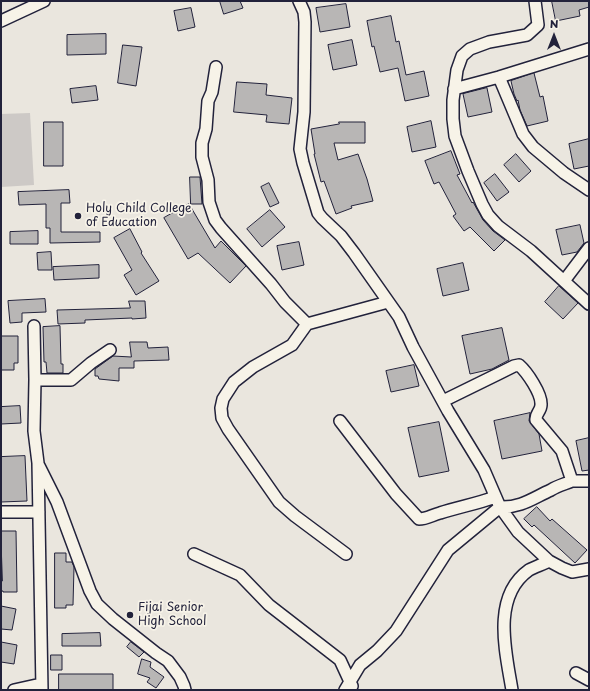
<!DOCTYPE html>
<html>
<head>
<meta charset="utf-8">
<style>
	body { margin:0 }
	#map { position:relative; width:590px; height:691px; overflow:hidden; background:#eae6de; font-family:"Playpen Sans",sans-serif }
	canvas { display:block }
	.frame { position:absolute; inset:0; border:2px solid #22223b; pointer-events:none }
	.north { position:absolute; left:534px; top:16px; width:40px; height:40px; -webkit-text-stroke:3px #f7f3e8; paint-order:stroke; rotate:0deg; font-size:11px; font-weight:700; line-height:16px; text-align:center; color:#22223b }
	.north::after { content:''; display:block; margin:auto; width:14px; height:18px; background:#22223b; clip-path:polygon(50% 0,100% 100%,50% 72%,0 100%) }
</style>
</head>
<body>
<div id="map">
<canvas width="590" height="691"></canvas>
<div class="frame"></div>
<div class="north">N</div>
</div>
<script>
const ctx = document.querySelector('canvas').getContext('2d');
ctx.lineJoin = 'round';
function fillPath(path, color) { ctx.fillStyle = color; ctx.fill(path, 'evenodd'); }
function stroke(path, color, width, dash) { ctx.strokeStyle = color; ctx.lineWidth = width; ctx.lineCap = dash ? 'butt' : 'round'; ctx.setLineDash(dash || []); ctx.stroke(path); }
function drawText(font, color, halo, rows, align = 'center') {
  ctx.font = font + ' "Playpen Sans",sans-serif'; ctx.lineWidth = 3.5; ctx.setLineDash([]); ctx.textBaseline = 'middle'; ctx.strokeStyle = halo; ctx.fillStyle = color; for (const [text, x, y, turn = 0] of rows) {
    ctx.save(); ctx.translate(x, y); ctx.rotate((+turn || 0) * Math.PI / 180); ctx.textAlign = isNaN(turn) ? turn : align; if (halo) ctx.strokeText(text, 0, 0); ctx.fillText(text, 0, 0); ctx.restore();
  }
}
fillPath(new Path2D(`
	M30 113 34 185 1 187V114Z`), '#cdc9c6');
const building = new Path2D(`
	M220 1H240L243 8 224 14Z
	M552 1H589V7L579 10 580 16 556 21Z
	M346 4 350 27 320 32 316 8Z
	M191 8 195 27 178 31 174 11Z
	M391 16 396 42 399 41 406 75 424 71 429 96 405 101 398 68 380 72 374 46 372 47 367 21Z
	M106 34V54L67 55V35Z
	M352 40 357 65 333 70 328 45Z
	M123 45 142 47 136 86 118 83Z
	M534 73 540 97 543 96 548 121 527 126 520 110 518 100 517 101 514 94 511 81Z
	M237 82 267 84 266 95 292 98 289 124 266 122 267 115 234 112Z
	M96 86 98 100 72 103 70 89Z
	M487 88 492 112 468 117 463 94Z
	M431 121 436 147 412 152 407 127Z
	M44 122H63V166H44Z
	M339 122H365V143H334L338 160 358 154 367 179 373 201 351 206 352 208 336 214 324 181 321 182 314 154H315L311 129 339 124Z
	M589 139V166L574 169 569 144Z
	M451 151 460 174 457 175 472 203 473 202 483 220 493 231 505 240 494 251 470 227 464 231 453 216 456 214 439 182 434 184 425 161Z
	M516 154 531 171 519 182 504 165Z
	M495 174 509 192 497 201 484 183Z
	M190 177H200L202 204H191Z
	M269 183 279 203 270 207 261 187Z
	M69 190 70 203H61V232H100V242L50 243V228H46V204L19 205 18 192Z
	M189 204 215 248 221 241 246 266 230 283 198 253 188 259 164 218Z
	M270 210 285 227 262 247 247 229Z
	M580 225 584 243 577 252 562 255 556 230Z
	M130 229 142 252 141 253 159 281 136 295 124 275 132 270 114 238Z
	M38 231V244H10V232Z
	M299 242 304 265 282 270 277 246Z
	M51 252 52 270H38L37 253Z
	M463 263 469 290 443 296 437 269Z
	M99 265V278L54 280 53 267Z
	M559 286 578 303 563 319 545 302Z
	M45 299 46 312 22 313V322L10 323 8 301Z
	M129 301H145L146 318 132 319V318L85 320V323L58 324 57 310 130 308Z
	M60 326 61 364H63V373H47L46 362H44L43 327Z
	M502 328 509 360 492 369 470 374 462 336Z
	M1 336H18V363H14V370H1Z
	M130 342H147L148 348 168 347 169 360 134 361V368H119V381L99 379 98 376H95V369L113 356 131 357Z
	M414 365 419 386 391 392 386 371Z
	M20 406 21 423 1 424V407Z
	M530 413 529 421 539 434 542 451 502 459 494 421Z
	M439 422 449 471 419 477 408 428Z
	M589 438V470L582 471 576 441Z
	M25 456 27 501 1 502V457Z
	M537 507 550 521 552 519 587 550 575 563 534 525 532 527 524 519Z
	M1 531H16L17 592H3V591H1V581H2Z
	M55 553H66V562H72L74 567 73 605H66V608H55Z
	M1 606 16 609 12 630 1 629Z
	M100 633 101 646H62V634Z
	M1 642 17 645 14 664 1 662Z
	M131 642 144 652 139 657 127 647Z
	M51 655H62V670H51Z
	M142 659 151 662 150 667 164 677 156 688 147 682 150 678 138 674Z
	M59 674H113V690H59Z`);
fillPath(building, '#b8b6b5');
stroke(building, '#22223b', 1);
const minor = new Path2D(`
	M299 1 304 12 305 22 304 112 300 149 303 163 318 213 322 218 341 236 354 253 399 317 413 347 448 411 484 470 500 507 518 532 549 561 562 568 572 572 589 569
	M535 1 538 25 527 35 489 42 470 49 462 56 457 70 453 100V119L455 136 468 171 482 204 488 215 498 226 531 251 589 304
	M1 21 44 1
	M216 67 212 92 208 101 206 129 202 143V157L208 180 209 202 215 220 221 228 271 284 285 302 307 324 388 302
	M499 77 523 134 533 147 564 173 589 190
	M454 89 499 77 589 49
	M564 281 589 248
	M307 324 292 345 253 367 234 382 223 399 221 408 222 418 228 429 279 502 295 516 346 554
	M34 326 35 380 34 431 38 463 42 690
	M35 380H71L91 363 110 350
	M340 421 396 494 419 519C427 519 432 515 440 513 458 507 477 504 495 497
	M39 466 57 502 90 591 97 604 113 619 156 653 168 661 180 677 184 686 185 690
	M572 481H589
	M1 512H39
	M194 554 240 575 269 605 340 660 352 686
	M576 673 589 680
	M14 690 41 684
	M345 690 360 665 377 651 396 631 448 550 500 507C521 508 533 498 551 490 557 486 565 484 572 481L562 451 536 420C535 414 541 411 541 405 542 394 527 372 519 365L514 366 498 374 443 401
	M512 690C506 653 491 597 529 570 535 567 543 564 549 561`);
stroke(minor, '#22223b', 14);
stroke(minor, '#f7f3e8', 11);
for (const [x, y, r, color] of [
	[78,216,4,"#22223b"],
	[130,615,4,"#22223b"]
]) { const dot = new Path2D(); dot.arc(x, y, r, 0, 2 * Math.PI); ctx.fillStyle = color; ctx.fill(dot); stroke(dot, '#f7f3e8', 1.5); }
drawText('12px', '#22223b', '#f7f3e8', [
	["Holy Child College",86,209],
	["of Education",86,223],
	["Fijai Senior",138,608],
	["High School",138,622]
], 'left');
</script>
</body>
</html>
